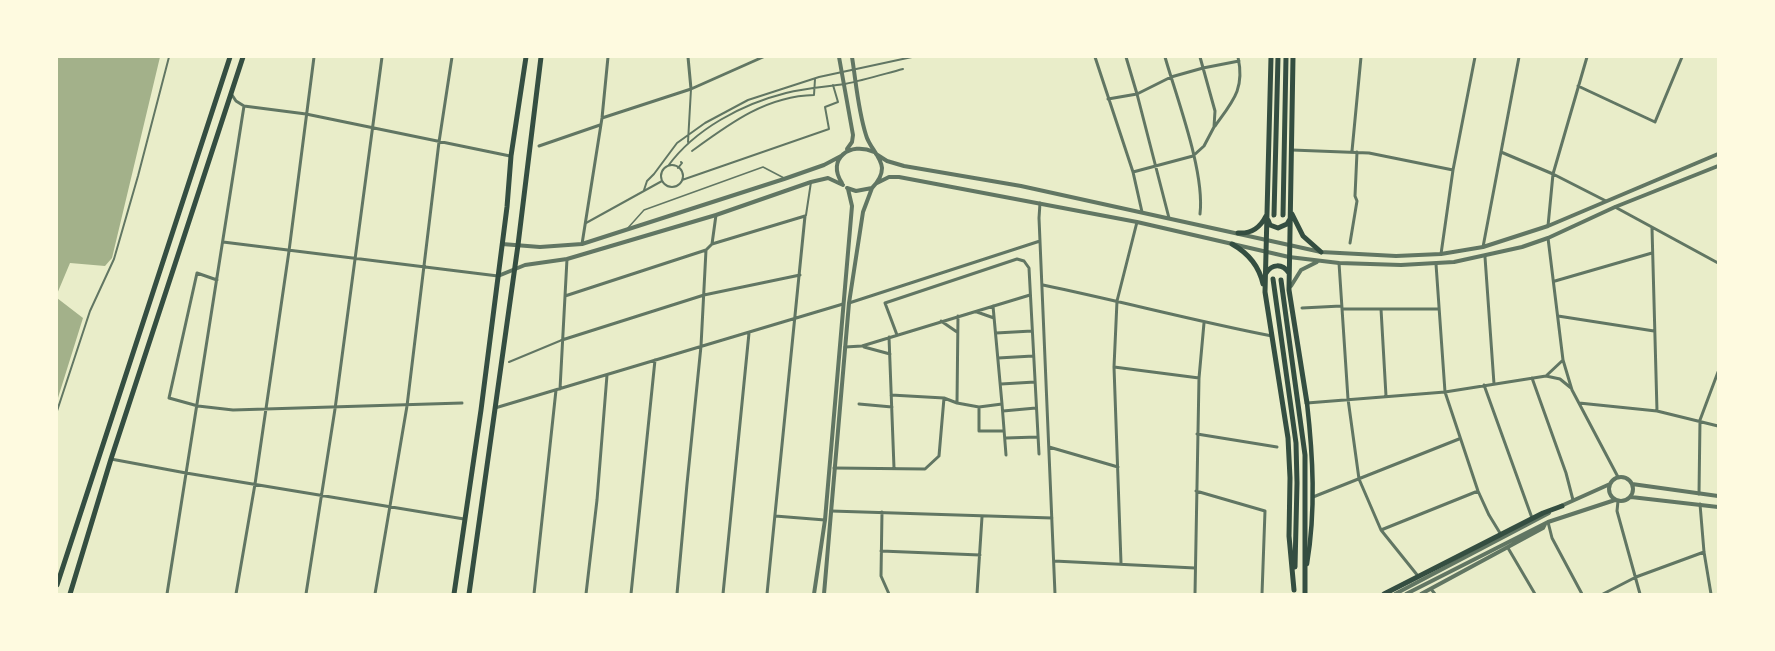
<!DOCTYPE html>
<html>
<head>
<meta charset="utf-8">
<style>
	body { margin:0 }
	#map { position:relative; width:1775px; height:651px; overflow:hidden; background:#e9edc9; font-family:Rubik,sans-serif }
	canvas { display:block }
	.frame { position:absolute; inset:0; border:58px solid #fefae0; pointer-events:none }
</style>
</head>
<body>
<div id="map">
<canvas width="1775" height="651"></canvas>
<div class="frame"></div>
</div>
<script>
const ctx = document.querySelector('canvas').getContext('2d');
ctx.lineJoin = 'round';
function fillPath(path, color) { ctx.fillStyle = color; ctx.fill(path, 'evenodd'); }
function stroke(path, color, width, dash) { ctx.strokeStyle = color; ctx.lineWidth = width; ctx.lineCap = dash ? 'butt' : 'round'; ctx.setLineDash(dash || []); ctx.stroke(path); }
fillPath(new Path2D(`
	M57 57H160L112 258 105 266 70 263 57 294Z
	M57 298 83 318 57 401Z`), '#a3b18a');
stroke(new Path2D(`
	M627 229 644 210 763 167 784 178`), '#617663', 1.5);
stroke(new Path2D(`
	M688 142 691 89
	M692 151C729 124 766 96 814 95L815 79
	M661 176a11 11 0 1 1 22 0a11 11 0 1 1-22 0Z
	M668 166C695 129 742 104 786 93 806 88 825 87 845 84 864 80 884 74 903 69
	M678 168 682 163 681 162
	M682 180 829 129 825 107 838 102 833 85
	M644 190 647 181 654 174 677 143 705 123 748 100 819 77 912 57
	M806 215 811 182
	M586 223 662 181
	M509 362 562 340
	M57 411 90 311 114 259 138 176 169 57`), '#617663', 2);
stroke(new Path2D(`
	M688 57 691 89
	M1095 57 1133 172 1142 212
	M1126 57 1137 94 1169 218
	M1165 57C1177 99 1205 172 1200 214
	M1578 86 1655 122 1682 57
	M232 95 236 101 244 106 306 114 510 156
	M1108 99 1137 94 1171 77 1203 68 1239 61
	M602 118 691 89 763 57
	M1215 126C1233 101 1245 89 1238 57
	M539 146 600 125
	M1292 150 1369 153 1453 170
	M1352 151 1361 57
	M1501 152 1553 174 1606 201
	M1133 172 1193 156 1204 146 1214 127 1215 111 1200 57
	M1040 203 1039 218 1055 594
	M1615 207 1718 263
	M1548 226 1553 174 1587 57
	M1652 228 1657 411
	M1548 238 1563 360 1572 390 1618 477
	M223 242 498 276
	M1350 243 1357 201 1355 196 1357 152
	M582 244 602 118 608 57
	M712 244 805 216 767 594
	M1483 247 1519 57
	M1441 254 1453 170 1475 57
	M1485 257 1494 384
	M1339 263 1348 399 1359 479 1381 530 1418 576
	M1436 264 1445 392 1478 491 1489 515 1500 533
	M217 280 197 273 169 398 198 406 233 410 462 403
	M1555 281 1652 253
	M1043 285C1120 301 1195 321 1272 336
	M565 296 706 250
	M849 303 1040 241
	M1302 308 1341 306
	M1342 309H1439
	M1381 309 1386 396
	M977 312 994 318
	M1558 316 1654 331
	M941 321 957 332
	M996 333 1032 331
	M897 335 885 303 1017 259 1024 261 1029 268 1039 454
	M889 337 894 468
	M562 340 704 295 800 275
	M845 347 862 346 1030 295
	M864 347 890 354
	M998 358 1033 356
	M1114 367 1199 378
	M1546 376 1560 379 1571 388
	M1532 378 1566 473 1573 500
	M1001 384 1035 382
	M1484 385 1532 518
	M560 389 567 259
	M891 395 944 398 957 403 979 407 1002 404 993 306
	M957 403 958 316
	M1307 403 1445 392 1546 376 1563 360
	M1579 403 1657 411 1718 426
	M859 404 892 407
	M1002 404 1006 455
	M979 407V431H1003
	M495 408 843 304
	M1003 411 1036 408
	M1197 434 1277 447
	M1006 438 1037 437
	M1049 447 1118 467
	M111 459 186 473 464 519
	M834 468 925 469 939 456 944 398
	M1196 491 1265 511 1262 594
	M1699 494 1700 420 1718 372
	M1313 497 1459 439
	M1618 501 1617 511 1640 594
	M1700 504 1704 552 1711 594
	M831 511 1052 518
	M882 512 881 576 889 594
	M775 516 825 520
	M1548 522 1552 538 1582 594
	M1381 530 1478 491
	M1508 548 1535 594
	M881 551 980 555
	M1054 561 1195 568
	M1121 563 1114 367 1117 301 1137 222
	M1431 589 1435 594
	M167 594 244 106
	M236 594 255 484 289 251 314 57
	M306 594 335 409 382 57
	M375 594 407 406 439 142 452 57
	M534 594 556 390
	M586 594 597 500 607 375
	M631 594 655 360
	M677 594 687 484 701 346 706 250 712 244 716 215
	M723 594 749 333
	M977 594 982 517
	M1195 594 1199 378 1204 323
	M1603 594 1636 577 1704 552`), '#617663', 3);
stroke(new Path2D(`
	M839 57 853 135 852 142 847 149
	M876 154 887 161 904 166 1021 186 1321 252 1396 256 1441 254 1483 247 1548 226 1718 154
	M842 183C826 159 850 141 874 152
	M877 183 889 177H899L1137 222 1289 257 1339 263 1401 265 1454 262 1522 247 1548 238 1615 207 1718 166
	M847 188 856 191 872 188C877 183 882 176 882 168 881 156 869 147 866 135 858 110 856 82 852 57
	M502 244 540 247 582 244 784 179 824 165 841 156
	M498 276 525 265 567 259 716 215 811 182 828 178 843 185
	M1291 286 1301 270 1317 262
	M1609 489a12 12 0 1 1 24 0a12 12 0 1 1-24 0Z
	M1632 484 1718 496
	M1631 497 1718 507
	M1561 506 1610 484
	M814 594 825 520 852 206 848 189
	M824 594 849 303 863 212 872 188
	M1395 594 1549 513
	M1406 594 1548 522 1615 500
	M1421 594 1543 528 1545 524`), '#617663', 4);
stroke(new Path2D(`
	M1307 403C1313 456 1316 510 1307 564`), '#344e41', 4.5);
stroke(new Path2D(`
	M1271 57 1265 292 1288 438 1290 478 1289 536 1294 590
	M1293 57 1289 290 1307 403
	M1292 214 1303 236 1321 252
	M1274 215 1278 57
	M1283 215 1286 57
	M1268 220 1270 225 1278 228 1287 224 1290 219
	M1238 233C1251 234 1260 228 1266 216
	M1232 244C1248 253 1259 266 1263 284
	M1266 273C1272 264 1282 263 1289 273
	M1273 279 1296 443 1297 483 1295 567
	M1281 280 1305 455V594
	M57 585 230 57
	M70 594 111 459 243 57
	M1384 594 1543 513 1562 506`), '#344e41', 5);
stroke(new Path2D(`
	M454 594 481 410 507 207 511 156 526 57
	M469 594 518 245 541 57`), '#344e41', 5);
</script>
</body>
</html>
